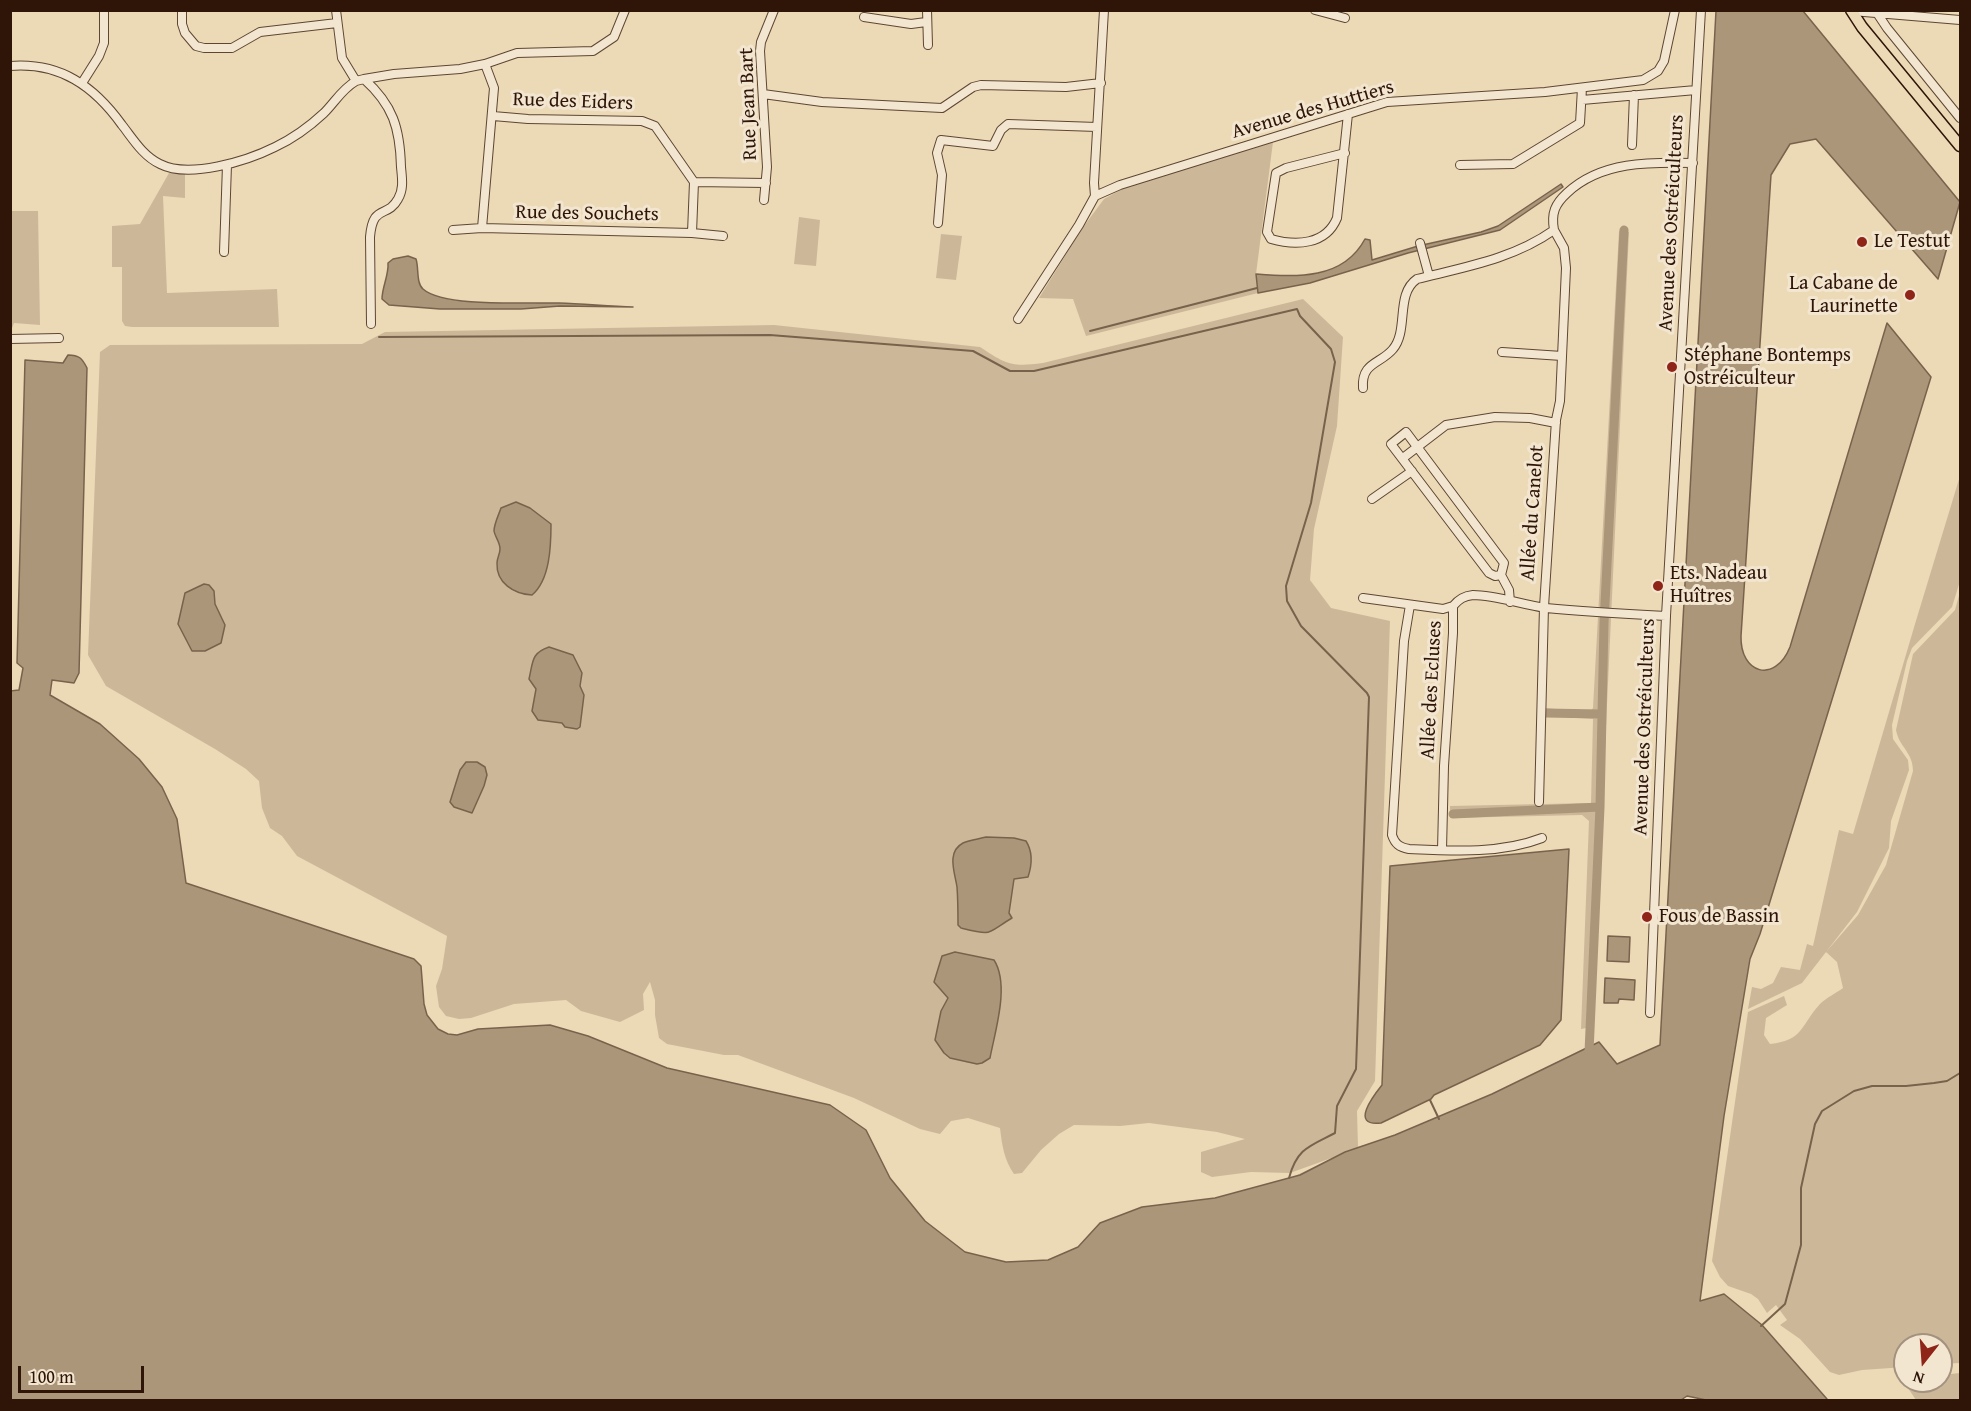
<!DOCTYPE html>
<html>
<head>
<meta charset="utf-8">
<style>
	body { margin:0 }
	#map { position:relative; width:1971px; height:1411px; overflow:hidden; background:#ecd9b6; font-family:"Gentium Book Plus",serif }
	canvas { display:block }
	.frame { position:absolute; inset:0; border:12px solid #2e1507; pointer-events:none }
	.north { position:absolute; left:1893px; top:1333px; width:60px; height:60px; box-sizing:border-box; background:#f3e6d0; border:2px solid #a49280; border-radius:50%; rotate:197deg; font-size:16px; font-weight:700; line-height:24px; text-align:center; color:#2e1507 }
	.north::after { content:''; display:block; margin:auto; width:21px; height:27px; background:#8f2418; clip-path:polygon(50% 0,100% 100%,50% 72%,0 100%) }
	.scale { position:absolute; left:18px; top:1366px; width:126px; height:27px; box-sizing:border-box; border:3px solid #2e1507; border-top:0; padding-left:8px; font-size:18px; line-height:21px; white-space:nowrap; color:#2e1507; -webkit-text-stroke:4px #f3e6d0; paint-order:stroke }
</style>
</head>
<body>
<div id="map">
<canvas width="1971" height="1411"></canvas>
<div class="frame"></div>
<div class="north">N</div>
<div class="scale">100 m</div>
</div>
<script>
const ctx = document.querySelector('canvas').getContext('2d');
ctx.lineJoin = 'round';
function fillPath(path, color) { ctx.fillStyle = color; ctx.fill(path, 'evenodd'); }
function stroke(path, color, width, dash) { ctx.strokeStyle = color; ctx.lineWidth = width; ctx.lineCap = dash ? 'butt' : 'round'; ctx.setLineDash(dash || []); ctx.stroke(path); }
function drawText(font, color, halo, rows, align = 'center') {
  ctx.font = font + ' "Gentium Book Plus",serif'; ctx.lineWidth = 6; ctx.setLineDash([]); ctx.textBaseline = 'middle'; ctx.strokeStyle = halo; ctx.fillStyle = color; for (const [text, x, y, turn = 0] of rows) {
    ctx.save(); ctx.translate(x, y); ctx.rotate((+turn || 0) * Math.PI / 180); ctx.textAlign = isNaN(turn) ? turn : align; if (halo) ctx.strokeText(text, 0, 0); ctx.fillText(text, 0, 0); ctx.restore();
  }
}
fillPath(new Path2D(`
	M1273 142 1256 274 1258 293 1086 336 1073 299 1039 298 1081 230 1104 199 1122 189Z
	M185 172V198L163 196 167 293 277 289 279 327H132L125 326 122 321V267H112V226L140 224 169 173Z
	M11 211H38L40 325 14 323 11 331Z
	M799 217 820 220 816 266 794 264Z
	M1619 231 1629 232 1592 1027 1581 1029 1589 821 1582 815 1450 818V806L1591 803 1593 719 1544 716V708L1590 712 1593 708Z
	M941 234 962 236 956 280 936 278Z
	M1303 299 1343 337 1337 426 1314 529 1310 580 1331 608 1390 621 1375 1081 1357 1111 1358 1147 1395 1135 1492 1094 1585 1048 1608 1091 1293 1177 1337 1156 1290 1173 1251 1172 1212 1177 1201 1172V1152L1245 1139 1217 1132 1149 1123 1120 1126 1074 1125 1059 1134 1041 1150 1022 1173 1014 1174C1004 1160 1002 1145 1000 1128L968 1118 951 1121 940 1134 920 1129 854 1098 738 1055H724L667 1044 659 1038 655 1015V1000L650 982 643 994 644 1010 620 1022 581 1011 566 1000 514 1004 471 1018 459 1019 446 1016 439 1007 436 986 442 969 447 936 297 856 282 836 270 828 262 808 259 781 246 769 215 749 106 686 88 655 100 352 110 345 362 344 385 332 774 325 980 347C1007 365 1012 367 1043 363Z
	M1960 476V581L1952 607 1912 648 1907 661 1892 725 1893 739 1908 760 1909 770 1891 821 1889 848 1857 912 1802 983 1748 1009 1752 987 1761 989 1773 983 1781 967 1800 970 1807 944 1813 946 1839 830 1853 834 1915 624Z
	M1960 592V1363L1941 1364V1345H1905V1367L1862 1370 1839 1375 1830 1372 1800 1339 1780 1325 1787 1320 1776 1305 1767 1313 1758 1299 1751 1294 1728 1286 1720 1277 1712 1261 1748 1012 1784 996 1787 1005 1766 1018 1764 1035 1770 1044C1804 1040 1800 1026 1820 1004 1826 998 1836 993 1843 988L1837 962 1826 952 1858 915 1886 865 1913 771C1913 752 1899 747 1896 730L1913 654 1955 610Z
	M1960 1373V1400H1916L1906 1385 1907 1381H1941V1375Z`), '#ccb898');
const water = new Path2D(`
	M1716 11H1803L1960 202 1938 279 1816 139 1790 144 1771 175 1741 636C1740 674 1775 684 1790 647L1887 323 1931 377 1760 934 1750 959 1724 1116 1700 1301 1724 1294 1762 1325 1827 1399 1826 1400H1706L1687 1396 1681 1400H11L10 691 19 690 23 668 17 663 25 360 63 363 68 355C79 355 82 358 87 368L79 673 74 683 52 680 50 695 100 724 139 759 162 787 177 819 186 883 414 959 421 966 424 1004 427 1015 438 1029 448 1034 457 1035 478 1029 550 1025 588 1036 667 1068 830 1105 866 1130 890 1178 925 1221 965 1252 1006 1262 1048 1260 1078 1247 1100 1223 1142 1207 1215 1198 1300 1175 1345 1152 1395 1135 1492 1094 1599 1042 1617 1064 1660 1045Z
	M1561 184 1563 187 1500 230 1408 253 1310 283 1258 293 1256 274C1297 277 1343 280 1365 239L1370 240 1372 260 1418 246 1481 232 1498 226Z
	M408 256 416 259C419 268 416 283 423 289 444 308 530 302 559 303 584 304 608 306 633 307L560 306 521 309H440L389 305 382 299C382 287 389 275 388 263L393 259Z
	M516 502 530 508 551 524C551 546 550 580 532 595 514 594 496 583 497 563 497 558 500 554 500 549 500 542 495 537 494 531 494 524 499 514 501 508Z
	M204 584 209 585 214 591 215 604 225 625 221 643 205 651H192L178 624 185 593Z
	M549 647 573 655 582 673 580 686 584 695 580 727 577 729 565 727 562 723 538 720 532 711 536 689 529 679C533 662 531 653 549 647Z
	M466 762H477L485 767 487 775 484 786 472 813 454 807 450 802 460 770Z
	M986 837 1014 838 1026 841C1033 852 1032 865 1028 877L1014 879 1009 913 1012 918C985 934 994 936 961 928L958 925C958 913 958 900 957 887 955 873 946 852 963 843 970 840 979 839 986 837Z
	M1569 849 1561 1020 1540 1045 1434 1095 1431 1099 1381 1123C1349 1127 1374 1095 1382 1085L1390 866Z
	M1608 936 1630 937 1629 962 1607 961Z
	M955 952 994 960C1010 985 995 1031 990 1058L982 1063 977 1064 950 1058 944 1053 935 1040 941 1011 948 998 934 982 942 956Z
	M1605 978 1635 980 1634 1000 1619 999 1618 1003H1604Z`);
fillPath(water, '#ab967a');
stroke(water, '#79624c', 1.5);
stroke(new Path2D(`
	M1090 331 1257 288
	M379 337 770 335 973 351 1010 371H1034L1297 309 1300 316 1331 349 1335 362 1311 503 1286 586 1287 601 1301 626 1367 693 1369 697 1356 1069 1337 1106 1335 1133C1310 1146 1297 1148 1289 1178
	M1430 1100 1439 1119
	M1761 1326 1785 1304 1801 1245V1188L1815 1124 1822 1111 1854 1091 1872 1086H1906L1934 1083 1947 1081 1960 1073`), '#79624c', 2);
stroke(new Path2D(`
	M1545 713 1602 714
	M1453 814 1600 807
	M1589 1052 1600 807 1604 623 1624 230`), '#ab967a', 9);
const minor = new Path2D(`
	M182 10V24L185 33 196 46 204 48H232L260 32 337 23
	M336 10 342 58 356 81 364 79C393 105 400 128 401 167 402 178 404 189 398 199 387 219 373 203 370 237L371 324
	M927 10 928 45
	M1315 10 1345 18
	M1852 11 1960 20
	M1877 13 1887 28 1960 118
	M864 17 911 24 926 22
	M10 66C60 62 94 86 122 125 133 139 143 156 160 164 189 179 247 161 275 147 292 139 309 127 324 113 335 102 342 89 356 81
	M364 79 394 74 460 69 485 64 517 53 593 51 614 37 625 10
	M82 83 99 56 104 43V10
	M763 94 822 102 942 108 973 87 981 85 1066 87 1101 83
	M1582 100 1696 90
	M493 116 528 119 642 121 655 126 694 182 766 183
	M1632 145 1634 95
	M1345 153 1286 168 1276 173 1267 232 1271 239C1296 246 1326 245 1337 218L1348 114
	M1460 165 1513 164 1580 123 1582 88
	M1095 196 1120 185 1387 102 1545 92 1643 80 1658 71 1664 61 1675 10
	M764 200 767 167 760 51 761 42 774 10
	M938 223 942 175 937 153 941 140 993 146 1001 130 1008 124 1097 127
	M482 228 494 88 485 64
	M453 230 482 228 692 233 723 236
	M692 233 694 182
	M1420 243 1429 276
	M224 252 227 165
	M1018 319 1079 225 1095 196 1094 183 1104 10
	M10 339 59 338
	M1502 352 1562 356
	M1363 388C1361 362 1381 364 1393 349 1409 330 1395 294 1417 279 1465 267 1513 259 1554 230 1551 213 1555 204 1567 193 1601 161 1650 162 1693 163
	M1406 432 1504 563 1501 575 1495 576 1489 573 1391 444Z
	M1403 458 1446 425 1495 417 1530 418 1556 423
	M1372 499 1412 471
	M1501 575 1509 590 1510 602
	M1363 598 1443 609 1453 606
	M1410 605 1404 641 1392 835C1395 844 1399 847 1409 849 1452 851 1501 854 1542 838
	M1539 802 1544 607 1556 420 1560 401 1566 268 1564 248 1554 230
	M1442 850 1444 766 1453 633V606C1459 599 1464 596 1473 595 1496 595 1523 605 1546 608 1586 612 1625 614 1666 616
	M1650 1013 1666 616 1701 10`);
const major = new Path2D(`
	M1851 10 1862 27 1960 146`);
stroke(minor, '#5e4633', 10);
stroke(major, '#2e1507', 13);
stroke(minor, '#f3e6d0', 8);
stroke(major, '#ecd9b6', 10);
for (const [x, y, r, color] of [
	[1862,242,6,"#8f2418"],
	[1910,295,6,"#8f2418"],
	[1672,367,6,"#8f2418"],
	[1658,586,6,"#8f2418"],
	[1647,917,6,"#8f2418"]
]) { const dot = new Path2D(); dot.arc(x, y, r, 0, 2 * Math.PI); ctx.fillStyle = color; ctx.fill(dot); stroke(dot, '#f3e6d0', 2); }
drawText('20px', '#2e1507', '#f3e6d0', [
	["Rue des Eiders",573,102,2],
	["Rue Jean Bart",749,104,-92],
	["Avenue des Huttiers",1313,110,-16],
	["Rue des Souchets",587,214,1],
	["Avenue des Ostréiculteurs",1672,223,-87],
	["Allée du Canelot",1533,513,-86],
	["Allée des Ecluses",1432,690,-87],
	["Avenue des Ostréiculteurs",1645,727,-88]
]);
drawText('20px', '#2e1507', '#f3e6d0', [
	["Le Testut",1874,242],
	["La Cabane de",1898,284,"right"],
	["Laurinette",1898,307,"right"],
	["Stéphane Bontemps",1684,356],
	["Ostréiculteur",1684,379],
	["Ets. Nadeau",1670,574],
	["Huîtres",1670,597],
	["Fous de Bassin",1659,917]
], 'left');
</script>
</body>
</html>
